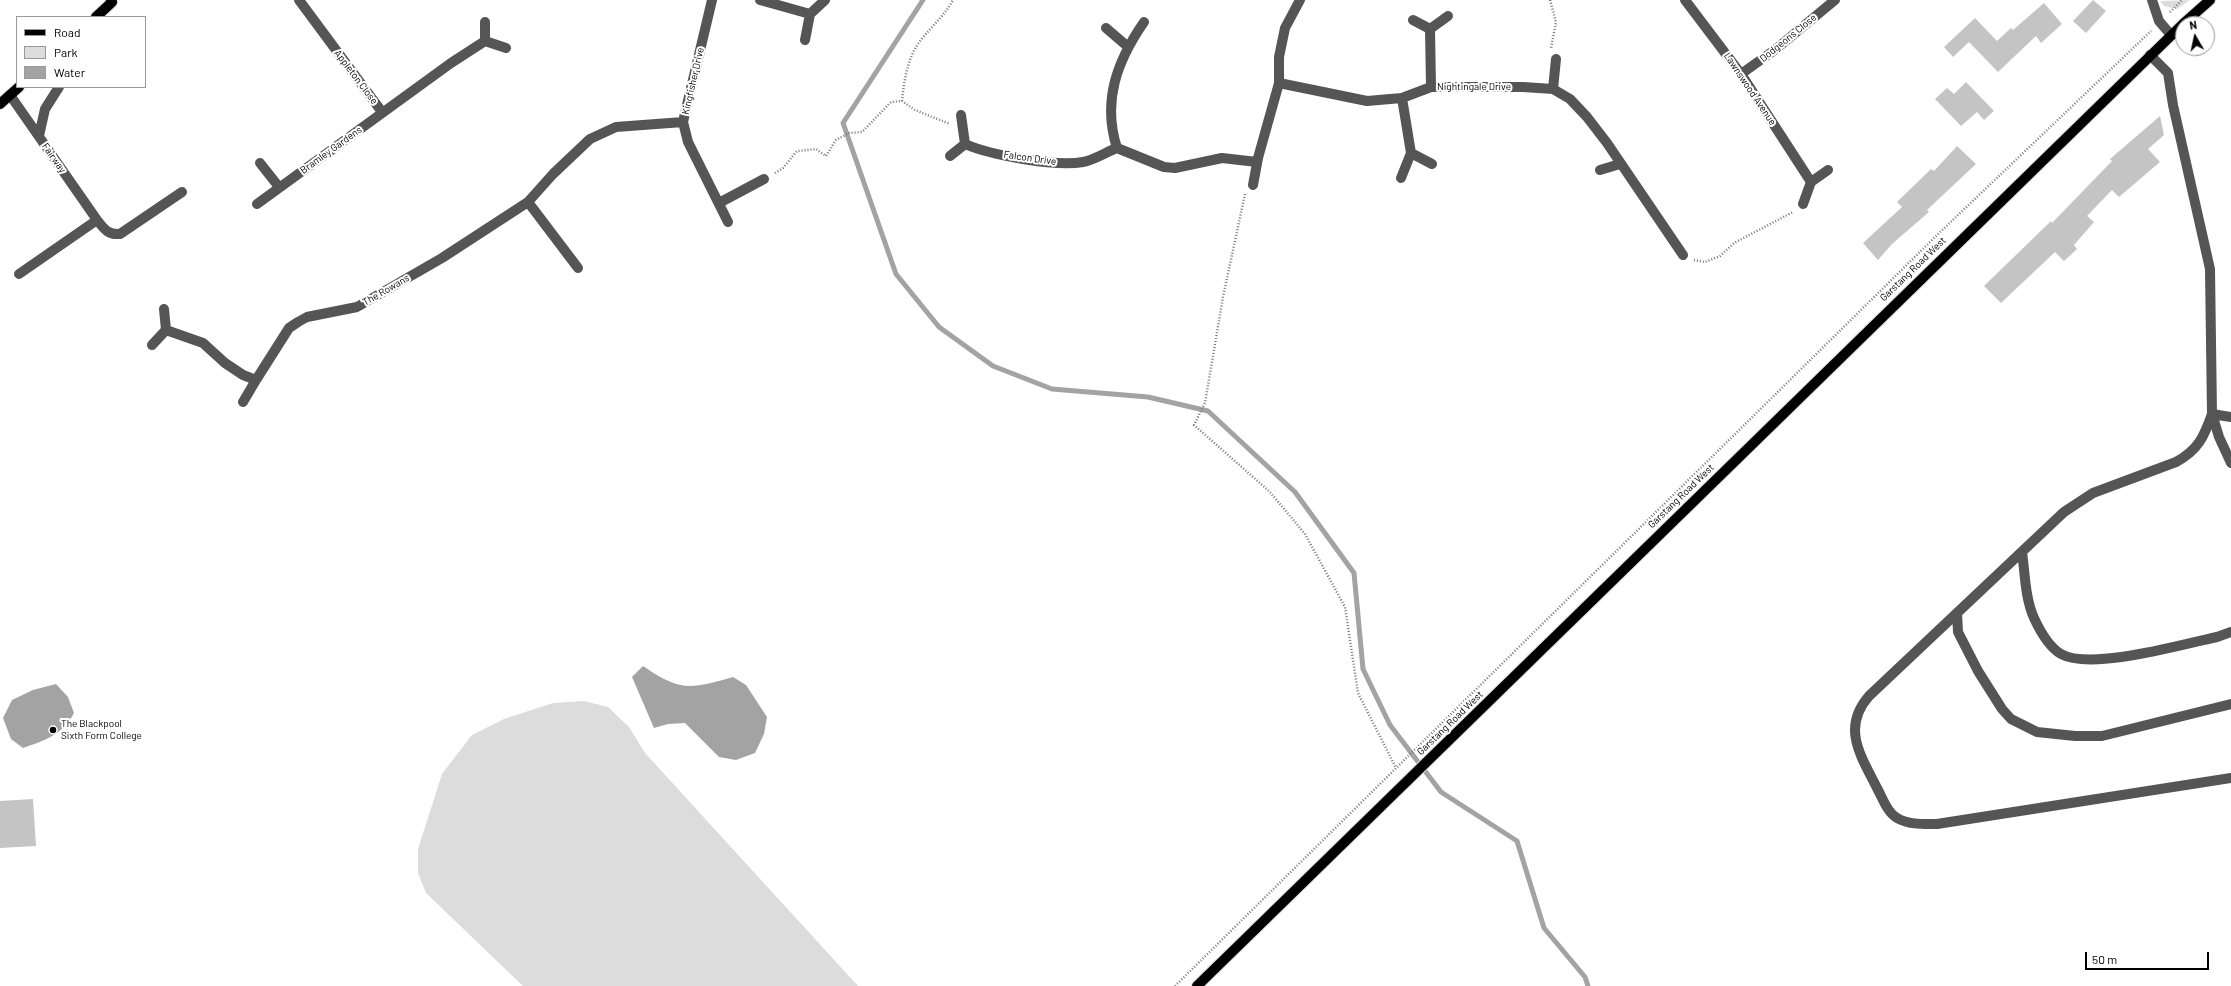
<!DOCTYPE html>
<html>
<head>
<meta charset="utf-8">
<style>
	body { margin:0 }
	#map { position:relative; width:2231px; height:986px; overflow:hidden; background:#fff; font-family:Barlow,sans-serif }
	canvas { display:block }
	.legend { position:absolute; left:16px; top:16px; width:130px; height:72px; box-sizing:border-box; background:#fff; border:1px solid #999; margin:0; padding:5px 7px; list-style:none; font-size:12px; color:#000 }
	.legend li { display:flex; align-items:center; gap:8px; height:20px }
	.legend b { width:20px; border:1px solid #999 }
	.north { position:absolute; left:2175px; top:16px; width:40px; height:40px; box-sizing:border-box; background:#fff; border:1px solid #999; border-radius:50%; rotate:351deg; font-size:11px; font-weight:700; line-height:16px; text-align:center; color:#000 }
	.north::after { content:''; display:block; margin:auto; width:14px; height:18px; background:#000; clip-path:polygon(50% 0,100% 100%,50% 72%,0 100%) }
	.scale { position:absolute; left:2085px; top:952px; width:124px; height:18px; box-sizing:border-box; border:2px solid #000; border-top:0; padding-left:5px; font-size:12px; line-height:14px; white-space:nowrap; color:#000; -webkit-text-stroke:3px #fff; paint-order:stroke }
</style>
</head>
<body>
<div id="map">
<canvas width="2231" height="986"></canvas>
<ul class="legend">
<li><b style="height:5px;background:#000"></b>Road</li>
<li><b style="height:11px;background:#dcdcdc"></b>Park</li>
<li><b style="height:11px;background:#a3a3a3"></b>Water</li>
</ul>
<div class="north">N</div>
<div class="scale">50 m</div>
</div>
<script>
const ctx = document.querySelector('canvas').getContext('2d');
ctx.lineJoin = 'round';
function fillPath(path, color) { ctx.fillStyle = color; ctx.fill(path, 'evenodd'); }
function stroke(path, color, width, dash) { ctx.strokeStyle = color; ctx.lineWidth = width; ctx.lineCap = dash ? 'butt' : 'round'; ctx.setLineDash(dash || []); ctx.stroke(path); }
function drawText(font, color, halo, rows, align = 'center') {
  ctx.font = font + ' Barlow,sans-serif'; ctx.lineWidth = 4; ctx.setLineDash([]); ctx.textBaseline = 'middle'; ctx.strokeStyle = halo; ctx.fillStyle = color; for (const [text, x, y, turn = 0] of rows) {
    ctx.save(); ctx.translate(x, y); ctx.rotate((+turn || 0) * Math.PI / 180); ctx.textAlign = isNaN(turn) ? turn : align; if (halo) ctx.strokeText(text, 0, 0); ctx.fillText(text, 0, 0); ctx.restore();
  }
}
fillPath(new Path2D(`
	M2190 0 2177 9 2164 6 2160 1Z
	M584 701 608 707 629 727 645 753 858 986H523L426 893 418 873V849L442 774 472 735 504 719 553 703Z`), '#dcdcdc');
fillPath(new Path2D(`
	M643 666C681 692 690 689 733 677L746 685 767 717 764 734 755 753 736 760 719 757 685 723 668 724 654 728 632 677Z
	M56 684 68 697 74 713C62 735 46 740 23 748L11 739 3 718 12 700 33 690Z`), '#a3a3a3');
stroke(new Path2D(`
	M923 0 843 123 896 274 939 327 993 366 1052 389 1148 397 1208 411 1295 492 1354 573 1363 669 1390 725 1441 792 1517 841 1544 928 1585 977 1588 986`), '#a3a3a3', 5);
fillPath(new Path2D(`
	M2093 0 2106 11 2086 33 2073 21Z
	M2044 3 2062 24 2041 43 2036 36 1998 72 1969 42 1953 57 1944 47 1975 18 1997 41 2011 28 2013 30Z
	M1966 82 1994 111 1984 120 1977 112 1961 126 1935 99 1947 88 1954 94Z
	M2160 116 2164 135 2148 149 2160 162 2119 197 2112 190 2087 216 2094 222 2074 245 2077 249 2064 261 2055 252 2001 303 1984 286 2051 221 2052 223 2112 161 2110 159Z
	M1957 146 1976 164 1927 210 1929 212 1892 244 1878 260 1863 243 1902 207 1897 202 1931 169 1934 171Z
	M33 799 36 846 0 848V801Z`), '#c4c4c4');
const major = new Path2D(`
	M96 17 112 2 111 0
	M2183 24 2210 0
	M0 104 19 87
	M1197 986 2183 24`);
stroke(major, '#dbdbdb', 12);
stroke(new Path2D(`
	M1550 0 1556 22 1551 48
	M2170 12 2182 0
	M902 101C904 82 907 60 918 44 929 28 944 17 953 0
	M775 173 783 168 797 151 816 149 826 156 836 140 849 133 862 132 891 102 902 101 915 110 950 124
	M1245 194 1223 297 1205 403 1194 425 1270 492 1305 534 1345 607 1358 693 1396 768
	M1694 260 1705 262 1720 256 1734 243 1793 212
	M1175 986 1935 237 2151 31`), '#777', 2.5, [1, 2]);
stroke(new Path2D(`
	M299 0 382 112
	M712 0 683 122 688 142 728 222
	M760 0 810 14 805 40
	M1685 0 1741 74 1811 182 1803 204
	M2152 0 2159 21 2171 35
	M810 14 825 0
	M1413 20 1430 29 1431 87
	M1106 28 1127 46
	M1430 29 1448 16
	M485 41V22
	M2150 55 2168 73 2173 105 2210 269 2212 414 2219 437 2231 463
	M1741 74 1776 49 1835 0
	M1279 83 1367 101 1402 98 1431 87H1523L1553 89 1570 99 1587 117 1607 143 1683 255
	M1553 89 1556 59
	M10 95 97 220 19 274
	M961 115 965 144C990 155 1056 167 1083 162 1094 160 1106 152 1117 148L1164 167 1175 168 1222 158 1257 162
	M39 136 45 109 59 87
	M1117 148C1102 101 1117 61 1144 22
	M1411 153 1432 164
	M950 156 965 144
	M260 163 279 187
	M1600 170 1620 164
	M1401 178 1411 153 1402 98
	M1811 182 1828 170
	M1253 185 1258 158 1279 83V57L1285 28 1300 0
	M528 202 578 268
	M719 203 764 179
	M257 204 451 63 485 41 506 48
	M97 220C104 229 108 235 120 234L182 192
	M164 309 166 330 203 343 225 363 243 375 256 380 289 328 298 322 307 317 357 307 442 258 528 202 553 174 590 139 616 127 683 122
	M152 345 166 330
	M243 402 256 380
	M2212 414C2204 437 2198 450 2176 462L2093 493 2064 512 1869 696C1841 728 1861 756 1877 788 1883 799 1887 812 1897 818 1909 825 1924 824 1937 824L2231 778
	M2212 414 2231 417
	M2022 552C2025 573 2025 598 2034 618 2040 631 2049 647 2061 654 2091 671 2183 644 2217 637L2231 632
	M1957 613 1958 632 1978 671 2002 709 2011 719 2037 732 2075 736H2102L2231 704`), '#555', 10);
stroke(major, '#000', 10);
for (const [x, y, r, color] of [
	[53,730,4,"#000"]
]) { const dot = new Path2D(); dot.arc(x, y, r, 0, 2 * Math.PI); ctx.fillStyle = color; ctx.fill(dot); stroke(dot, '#fff', 1.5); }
drawText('10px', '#000', '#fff', [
	["Dodgeons Close",1788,38,-39],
	["Appleton Close",356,77,53],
	["Kingfisher Drive",693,81,-77],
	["Nightingale Drive",1474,87],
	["Lawnswood Avenue",1750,89,56],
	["Bramley Gardens",331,150,-36],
	["Fairway",54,158,55],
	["Falcon Drive",1030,158,8],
	["Garstang Road West",1913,269,-44],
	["The Rowans",386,290,-30],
	["Garstang Road West",1681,496,-44],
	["Garstang Road West",1450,723,-44]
]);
drawText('10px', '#000', '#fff', [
	["The Blackpool",61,724],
	["Sixth Form College",61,736]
], 'left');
</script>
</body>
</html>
